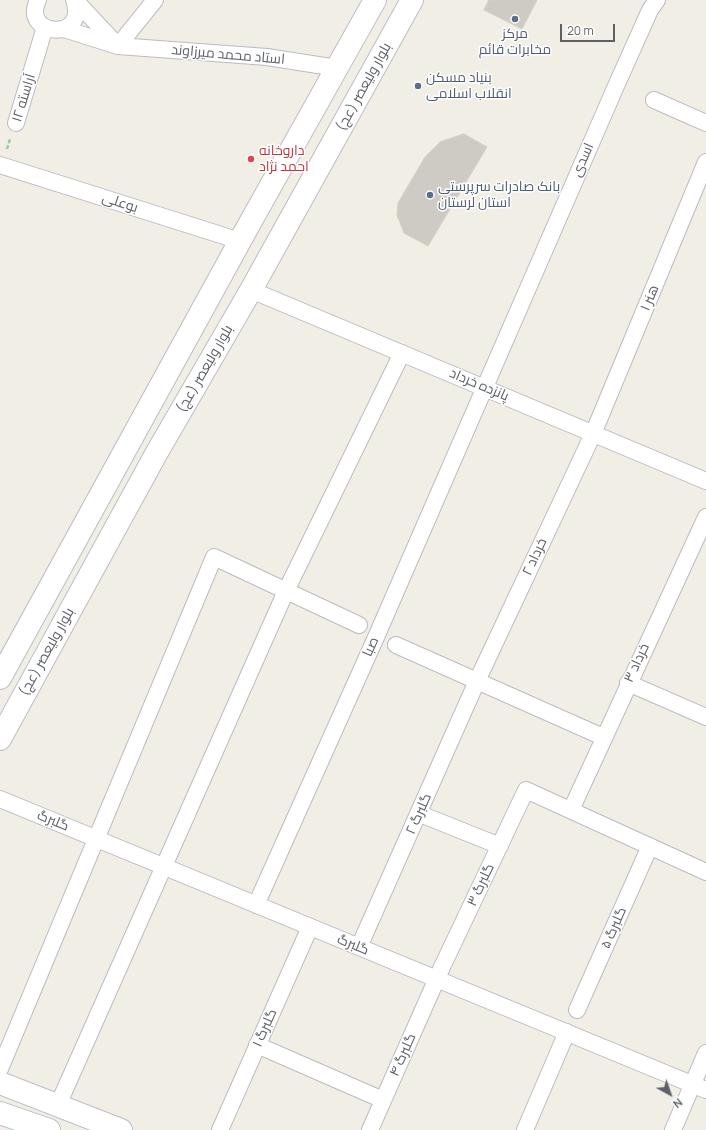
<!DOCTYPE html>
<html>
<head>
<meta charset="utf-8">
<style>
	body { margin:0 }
	#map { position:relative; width:706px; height:1130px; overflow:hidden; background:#f1eee5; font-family:Manrope,sans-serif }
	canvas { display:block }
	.north { position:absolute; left:650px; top:1074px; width:40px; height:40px; -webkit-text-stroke:3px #fff; paint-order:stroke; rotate:140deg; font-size:11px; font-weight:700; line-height:16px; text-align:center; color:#5c6167 }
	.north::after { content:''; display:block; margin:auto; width:14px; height:18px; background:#5c6167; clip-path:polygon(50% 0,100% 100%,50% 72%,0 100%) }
	.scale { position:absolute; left:560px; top:24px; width:55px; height:18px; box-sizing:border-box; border:2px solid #5c6167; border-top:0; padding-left:5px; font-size:12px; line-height:14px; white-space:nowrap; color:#5c6167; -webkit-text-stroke:3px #fff; paint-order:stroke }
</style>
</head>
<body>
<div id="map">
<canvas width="706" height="1130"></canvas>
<div class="north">N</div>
<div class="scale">20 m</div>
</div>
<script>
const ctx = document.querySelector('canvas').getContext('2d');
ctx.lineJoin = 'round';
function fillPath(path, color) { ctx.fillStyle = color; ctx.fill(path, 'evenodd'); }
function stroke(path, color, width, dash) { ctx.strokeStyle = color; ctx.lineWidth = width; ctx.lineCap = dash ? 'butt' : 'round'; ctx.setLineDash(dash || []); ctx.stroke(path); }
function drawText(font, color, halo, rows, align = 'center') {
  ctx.font = font + ' Manrope,Cairo,sans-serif'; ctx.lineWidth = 3; ctx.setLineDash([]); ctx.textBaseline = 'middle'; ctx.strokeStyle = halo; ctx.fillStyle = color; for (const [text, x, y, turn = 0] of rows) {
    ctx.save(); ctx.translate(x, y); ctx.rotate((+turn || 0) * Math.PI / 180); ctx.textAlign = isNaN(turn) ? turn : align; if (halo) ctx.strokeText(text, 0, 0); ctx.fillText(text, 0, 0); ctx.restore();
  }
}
const building = new Path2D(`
	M489 0H537L522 29 484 10Z
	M464 134 487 147 428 246 404 233 397 215 398 203 425 157 440 142Z`);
fillPath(building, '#cecbc4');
stroke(building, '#d6d0c2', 1);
const street = new Path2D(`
	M38 0C20 37 89 42 74 0
	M75 0 117 45
	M64 29 118 46 267 57 337 68
	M118 46 155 0
	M654 100 706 123
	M16 123 45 27
	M0 165 240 241
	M251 290 706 481
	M396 645 603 737
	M628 683 706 717
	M0 799 706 1090
	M571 810 706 517
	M420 814 500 846
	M256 905 377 635 616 86 650 10 657 0
	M359 947 477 681 593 434 706 162
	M577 1010 650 846
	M257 1045 383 1100
	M0 1069 214 557 359 625
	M62 1096 286 591 402 353
	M220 1130 310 927
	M370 1130 442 967 526 790 706 872
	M525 1130 567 1032
	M673 1130 706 1053`);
const secondary = new Path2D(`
	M0 678 251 221 375 0
	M0 739 156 454 251 290 412 0
	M0 1083 121 1130
	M0 1113 49 1130`);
stroke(street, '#b9bdc2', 18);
stroke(secondary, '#babec4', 24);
stroke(new Path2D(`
	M7 149 10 139`), '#96cca7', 2.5, [4, 2]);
stroke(street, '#fff', 16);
stroke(secondary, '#fff', 22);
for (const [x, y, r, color] of [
	[515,19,4,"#5c6f8a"],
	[418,86,4,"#5c6f8a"],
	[251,159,4,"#e0444e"],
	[430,195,4,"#5c6f8a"]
]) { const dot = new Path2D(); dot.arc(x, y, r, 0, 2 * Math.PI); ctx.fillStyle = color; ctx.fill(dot); stroke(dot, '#fff', 1.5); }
drawText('14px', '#4e5e75', '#fff', [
	["مرکز",515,34,"center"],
	["مخابرات قائم",515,50,"center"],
	["بنیاد مسکن",426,78],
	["انقلاب اسلامی",426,94],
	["بانک صادرات سرپرستی",438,187],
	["استان لرستان",438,203]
], 'left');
drawText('14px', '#5c6167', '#fff', [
	["استاد محمد میرزاوند",228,55,5],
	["بلوار ولیعصر (عج)",364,87,-61],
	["۱۲ آراسته",24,98,-73],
	["اسدی",583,160,-66],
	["بوعلی",120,203,18],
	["هنر ۱",650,298,-67],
	["بلوار ولیعصر (عج)",205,369,-60],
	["پانزده خرداد",479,385,23],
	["خرداد ۲",535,557,-65],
	["صبا",371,647,-66],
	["بلوار ولیعصر (عج)",47,652,-61],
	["خرداد ۳",637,663,-65],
	["گلبرگ ۲",419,814,-66],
	["گلبرگ",53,821,22],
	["گلبرگ ۳",481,885,-65],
	["گلبرگ ۵",614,928,-66],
	["گلبرگ",353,945,22],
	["گلبرگ ۱",265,1028,-66],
	["گلبرگ ۴",403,1055,-66]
]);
drawText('14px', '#be3a42', '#fff', [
	["داروخانه",259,151],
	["احمد نژاد",259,167]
], 'left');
</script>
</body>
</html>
